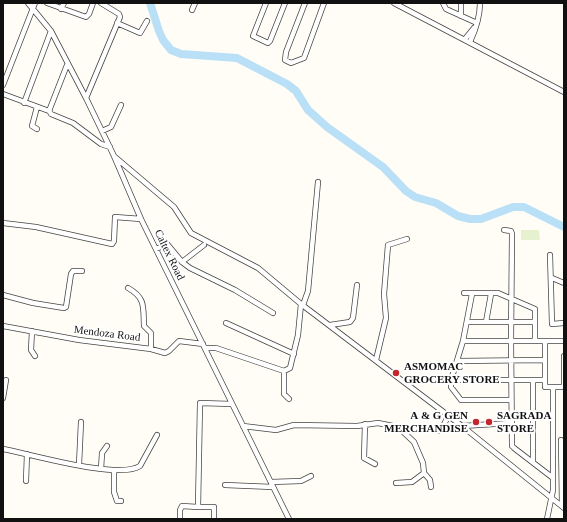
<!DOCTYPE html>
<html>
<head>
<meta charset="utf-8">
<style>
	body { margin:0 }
	#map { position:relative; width:567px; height:522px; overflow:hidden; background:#fffdf5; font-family:"Times New Roman",serif }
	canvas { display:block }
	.frame { position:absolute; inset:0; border:4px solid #111; pointer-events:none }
</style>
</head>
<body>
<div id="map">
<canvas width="567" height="522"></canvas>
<div class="frame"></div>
</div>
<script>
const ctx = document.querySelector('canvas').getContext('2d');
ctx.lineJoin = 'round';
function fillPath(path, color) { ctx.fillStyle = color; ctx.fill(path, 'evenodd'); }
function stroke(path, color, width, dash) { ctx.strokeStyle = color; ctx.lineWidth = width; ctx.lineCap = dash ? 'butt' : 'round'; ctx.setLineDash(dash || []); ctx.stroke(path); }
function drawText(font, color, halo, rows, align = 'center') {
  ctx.font = font + ' "Times New Roman",serif'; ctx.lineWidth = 4; ctx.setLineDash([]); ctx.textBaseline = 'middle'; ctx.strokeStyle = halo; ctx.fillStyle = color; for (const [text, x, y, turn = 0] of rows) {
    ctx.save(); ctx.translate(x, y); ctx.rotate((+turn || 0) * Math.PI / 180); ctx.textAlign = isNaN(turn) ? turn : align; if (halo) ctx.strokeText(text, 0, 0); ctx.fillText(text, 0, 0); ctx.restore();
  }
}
fillPath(new Path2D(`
	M521 230H539L540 240H521Z`), '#e6f2cf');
stroke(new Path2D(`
	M150 3 159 31 163 40 171 50 181 54 237 58 287 84 296 91 308 110 327 127 383 167 406 191 415 197 436 203 458 216 470 219H481L513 207H524L564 227`), '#b9e0f7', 8);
const minor = new Path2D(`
	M28 3 51 31 86 98 114 156 141 219 289 519
	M47 3 86 17 89 14 93 3
	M266 3 253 36 268 43 270 41 285 3
	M305 3 286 52 285 60 291 63 304 58 324 3
	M394 3 564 92
	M443 3 446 9 477 23
	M461 3V16
	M61 9 64 3
	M192 10 195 3
	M117 23 140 33 147 21
	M465 39 474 28
	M470 42C476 29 480 17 480 3
	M3 85 35 3
	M3 94 49 111 67 65
	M86 98 120 17 119 14 101 3
	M24 103 51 31
	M37 107 32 126 37 129
	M49 110 51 114 73 123 101 144 110 147
	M102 131 111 127 121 105
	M115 157 174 207 191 233 258 268 301 304 462 426 564 508
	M3 223 36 227 112 244 114 241 115 217 141 219
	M504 230 511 231 512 234 511 341 512 446 514 448 553 478
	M156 249 167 244 182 262 190 268 235 290 273 313
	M550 255 552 324 564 323
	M182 262 204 245
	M552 278 564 283
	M128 288C146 298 143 307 144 326L151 333V349
	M464 293H498L535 309V341
	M472 294 463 341 451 380V387L461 400H511
	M3 295 33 303 64 308 66 307 71 274 73 271H82
	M303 305 308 291 318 182
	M467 322H535
	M486 322 491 294
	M226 323 294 354
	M330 325 350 322 353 318 357 285
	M3 326 79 340 151 349 165 353 169 351 179 341 203 344
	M32 331 31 350 35 356
	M463 341H564
	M545 341V387H564V356
	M205 348H216L284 371 290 368 298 335 301 304
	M376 360 386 318 384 294 388 245 407 239
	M457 361 545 360
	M284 371V394L289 399
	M451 380H545
	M533 380V462
	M3 398 6 380
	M365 424 364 458 375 464
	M243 426 276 430 294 425 357 426 378 423 398 427 414 442 423 463 424 473 430 480 431 487
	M462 426 511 423
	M431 431H441L448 416
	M561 440 562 506
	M3 449C31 454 118 480 140 466L157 435
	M79 465 81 422
	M101 469 102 453 107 446
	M114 471V492L117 501H121
	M26 481 27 454
	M271 482 301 481 311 476
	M396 483 412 482 424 473
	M225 485 273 487
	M198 507H214V519
	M180 519V510L182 506 198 507 200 403 232 404
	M547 519 553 490V387`);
stroke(minor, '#444', 6);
stroke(minor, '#fff', 4.5);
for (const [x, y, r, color] of [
	[396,373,4,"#c4262e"],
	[476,422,4,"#c4262e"],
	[489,422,4,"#c4262e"]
]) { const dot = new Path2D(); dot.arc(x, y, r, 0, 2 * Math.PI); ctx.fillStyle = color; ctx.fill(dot); stroke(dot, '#fff', 1.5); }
drawText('11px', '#111', '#fff', [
	["Caltex Road",169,255,64],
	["Mendoza Road",107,334,7]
]);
drawText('bold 11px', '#111', '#fff', [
	["ASMOMAC",404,367],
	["GROCERY STORE",404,380],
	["A & G GEN",468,416,"right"],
	["MERCHANDISE",468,429,"right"],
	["SAGRADA",497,416],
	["STORE",497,429]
], 'left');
</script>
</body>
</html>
